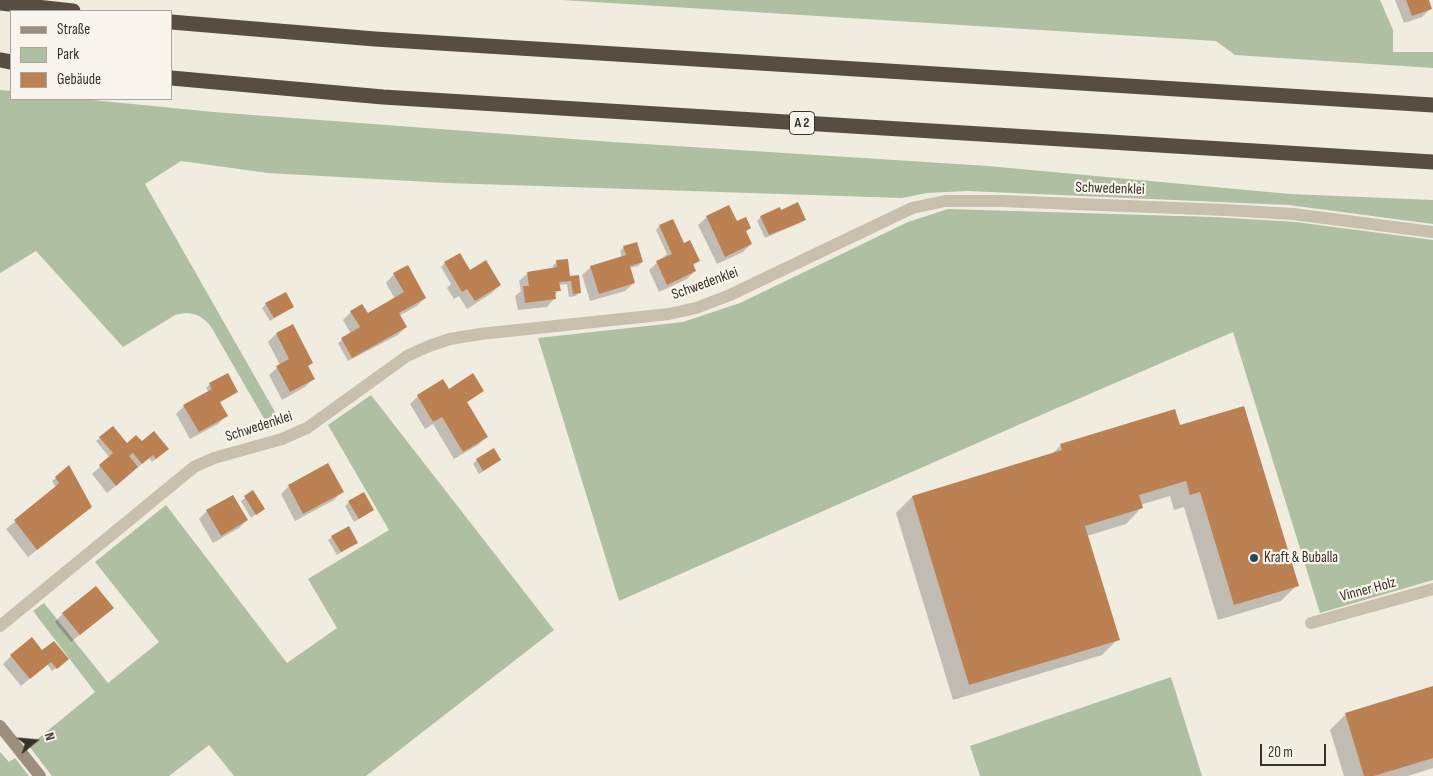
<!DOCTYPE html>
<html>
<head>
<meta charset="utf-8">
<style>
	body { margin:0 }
	#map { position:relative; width:1433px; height:776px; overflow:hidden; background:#f1ece0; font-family:"Sofia Sans Condensed",sans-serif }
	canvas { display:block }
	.legend { position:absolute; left:10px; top:10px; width:162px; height:90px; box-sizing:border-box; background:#f9f5ec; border:1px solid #aba79f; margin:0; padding:6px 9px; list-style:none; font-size:15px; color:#37312b }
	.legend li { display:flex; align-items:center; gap:10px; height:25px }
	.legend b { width:25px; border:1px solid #aba79f }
	.north { position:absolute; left:10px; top:716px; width:50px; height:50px; -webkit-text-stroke:4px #f9f5ec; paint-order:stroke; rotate:73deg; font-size:14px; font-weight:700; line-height:20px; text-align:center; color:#37312b }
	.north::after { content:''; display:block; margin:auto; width:18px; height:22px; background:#37312b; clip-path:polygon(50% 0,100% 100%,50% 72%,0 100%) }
	.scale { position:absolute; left:1260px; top:744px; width:66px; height:22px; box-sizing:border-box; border:2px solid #37312b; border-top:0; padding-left:6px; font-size:15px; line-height:18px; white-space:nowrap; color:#37312b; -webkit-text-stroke:4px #f9f5ec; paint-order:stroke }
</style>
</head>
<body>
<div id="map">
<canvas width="1433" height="776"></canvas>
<ul class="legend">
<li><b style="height:6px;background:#9c8f7e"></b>Straße</li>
<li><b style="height:14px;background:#afbfa1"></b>Park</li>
<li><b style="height:14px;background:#bc8153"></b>Gebäude</li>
</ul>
<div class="north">N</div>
<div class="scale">20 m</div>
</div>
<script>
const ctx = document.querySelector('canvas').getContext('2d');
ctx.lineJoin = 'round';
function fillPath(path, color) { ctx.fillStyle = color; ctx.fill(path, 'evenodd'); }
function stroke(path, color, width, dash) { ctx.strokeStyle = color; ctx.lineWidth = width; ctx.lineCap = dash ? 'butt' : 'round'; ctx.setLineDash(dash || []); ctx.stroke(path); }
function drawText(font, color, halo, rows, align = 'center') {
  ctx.font = font + ' "Sofia Sans Condensed",sans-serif'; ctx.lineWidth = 4.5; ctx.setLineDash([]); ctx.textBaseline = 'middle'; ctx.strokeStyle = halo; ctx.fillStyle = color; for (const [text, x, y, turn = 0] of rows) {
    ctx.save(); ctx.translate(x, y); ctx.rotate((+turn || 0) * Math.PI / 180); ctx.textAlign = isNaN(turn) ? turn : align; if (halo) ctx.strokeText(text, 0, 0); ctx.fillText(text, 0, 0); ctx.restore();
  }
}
fillPath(new Path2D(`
	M562 0H1380L1393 30V52H1433V68L1235 55 1216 41Z
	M0 90 11 91V99H82L213 112 613 142 988 166 1290 194 1433 200V224L1289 205 967 191 927 193 902 198 447 183 268 173 181 161 145 184 275 412 266 422 210 325C199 313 190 311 175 315L123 347 36 251 0 273Z
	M948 209 1213 217 1296 222 1433 240V580L1320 613 1233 332 1041 415 619 601 538 338 683 322 740 303 908 222Z
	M371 395 554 630 366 776H234L209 745 169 776H52L29 746 95 692 33 611 44 603 108 683 159 642 95 562 166 505 287 663 337 628 308 579 389 530 328 425Z
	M1171 677 1202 776H980L970 746Z
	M0 752 9 762 15 758 29 776H0Z`), '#afbfa1');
fillPath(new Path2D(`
	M1395 0H1427L1430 9 1422 17 1404 23Z
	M780 212 804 219 800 223 765 238 757 221 761 217Z
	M707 217 750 228 745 232 751 244 743 252 717 264 698 225Z
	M672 220 683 245 698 261 693 266 695 271 687 279 659 292 649 270 667 254 656 230 659 226Z
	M624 247 642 262 638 266 629 268 634 283 625 291 590 301 582 275 591 267 622 257 620 251Z
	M557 262 580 292 576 296 569 297 567 284 559 285V290L555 295V298L547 307 518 310 515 296 521 291 519 281 528 273 554 269 553 265Z
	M445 263 470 271 500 285 492 293 467 309 459 296 454 299 447 288 451 284 441 267Z
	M394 274 425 298 417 306 399 316 406 327 398 335 348 361 338 343 351 334 343 320 351 312 367 314 395 299 386 283Z
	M266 304 292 307 270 321 262 308Z
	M293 325 312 362 307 367 313 379 305 387 282 400 269 375 280 365 268 342 276 334Z
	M210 384 236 392 219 403 226 416 218 424 190 439 176 414 184 406 209 392 206 388Z
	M448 390 483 391 466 403 486 437 478 445 454 459 433 424 425 429 410 404 418 396Z
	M1179 427 1297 585 1281 601 1218 620 1184 507 1174 510 1170 496 1140 505 1141 508 1126 524 1087 536 1118 639 1102 655 953 700 896 513 912 497 1051 455 1061 445Z
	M100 438 126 444 142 443 163 453 152 462 149 458 107 493 92 474 110 458 96 441Z
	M477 460 496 463 479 474 473 464Z
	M56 478 87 510 28 557 6 529 55 489 56 488 52 481Z
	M289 486 342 492 334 500 295 521 281 494Z
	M253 492 263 509 251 518 241 501Z
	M349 502 373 510 354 522 345 506Z
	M207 511 247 520 239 528 213 543 199 519Z
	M332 537 356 543 337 555 328 540Z
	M112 608 71 642 55 622 63 613Z
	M42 652 64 663 52 671 47 664 21 686 3 664 11 656Z
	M1433 688V768L1408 776H1344L1330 730 1345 715Z`), '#0003');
fillPath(new Path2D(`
	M1406 0H1429L1432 9 1412 16Z
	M798 202 806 220 769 235 760 216 780 207 781 210Z
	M729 205 737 221 746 217 751 228 746 231 752 244 725 257 706 216Z
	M673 219 684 243 690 240 700 261 693 264 696 271 667 285 656 261 672 254 659 225Z
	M637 242 643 262 630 266 635 283 599 294 590 266 626 255 623 246Z
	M460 253 470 270 486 260 501 285 475 301 467 289 462 292 444 262Z
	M568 259 570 276 579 275 581 293 573 294 571 281 559 282 561 291H555L556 299 525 303 523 286H529L527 272 557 267 556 260Z
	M408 265 426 298 399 313 407 327 352 358 341 338 360 327 350 311 362 304 368 313 404 292 393 273Z
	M286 292 294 307 274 318 265 303Z
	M293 324 313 363 308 366 315 379 290 392 276 366 289 359 276 333Z
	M228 373 238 392 220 402 228 416 199 432 183 405 212 389 209 383Z
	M473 373 484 391 467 402 488 437 463 452 442 417 433 422 417 395 443 379 449 389Z
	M1244 406 1299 586 1234 605 1200 492 1190 495 1186 481 1139 495 1143 508 1085 526 1120 640 969 685 912 496 1062 450 1060 444 1175 409 1180 425Z
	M113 426 127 443 136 435 142 441 154 431 169 449 156 459 153 455 142 464 133 453 129 456 138 467 116 486 99 465 113 453 99 437Z
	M494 448 501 460 483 471 476 459Z
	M328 463 344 492 303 514 288 485Z
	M69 465 92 507 37 550 14 520 56 486 59 483 55 477Z
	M253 490 265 509 256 515 244 496Z
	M364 492 374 510 359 519 348 501Z
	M233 495 248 520 221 536 206 510Z
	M349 526 358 543 341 552 331 536Z
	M96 586 114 608 80 635 62 613Z
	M32 637 42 650 54 641 69 659 57 669 51 662 30 679 10 655Z
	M1433 686V758L1374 776H1364L1345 713Z`), '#bc8153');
stroke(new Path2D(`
	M1311 623 1433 589
	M0 626 194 467 214 458 282 439 307 428 407 356 429 346 450 339 480 334 669 314 696 308 730 295 912 208 945 201H1001L1226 210 1293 214 1433 232`), '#c8bfad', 12);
stroke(new Path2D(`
	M0 726 40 776`), '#9c8f7e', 12);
stroke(new Path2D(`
	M0 3 73 11
	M171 22 375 39 1433 105
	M0 60 11 62
	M171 78 383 97 1433 162`), '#574d43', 15);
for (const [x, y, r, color] of [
	[1254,558,5,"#244956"]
]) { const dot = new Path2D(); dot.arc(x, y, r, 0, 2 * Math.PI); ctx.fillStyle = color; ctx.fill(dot); stroke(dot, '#f9f5ec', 2); }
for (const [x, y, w] of [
	[802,123,25]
]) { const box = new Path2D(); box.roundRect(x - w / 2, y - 11.5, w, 23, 4); ctx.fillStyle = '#f9f5ec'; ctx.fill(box); stroke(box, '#37312b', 1); }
drawText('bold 14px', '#37312b', null, [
	["A 2",802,123]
]);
drawText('15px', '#37312b', '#f9f5ec', [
	["Schwedenklei",1110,189,2],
	["Schwedenklei",705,284,-20],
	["Schwedenklei",259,427,-18],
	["Vinner Holz",1368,590,-15]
]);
drawText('15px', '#37312b', '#f9f5ec', [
	["Kraft & Buballa",1264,558]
], 'left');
</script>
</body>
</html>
